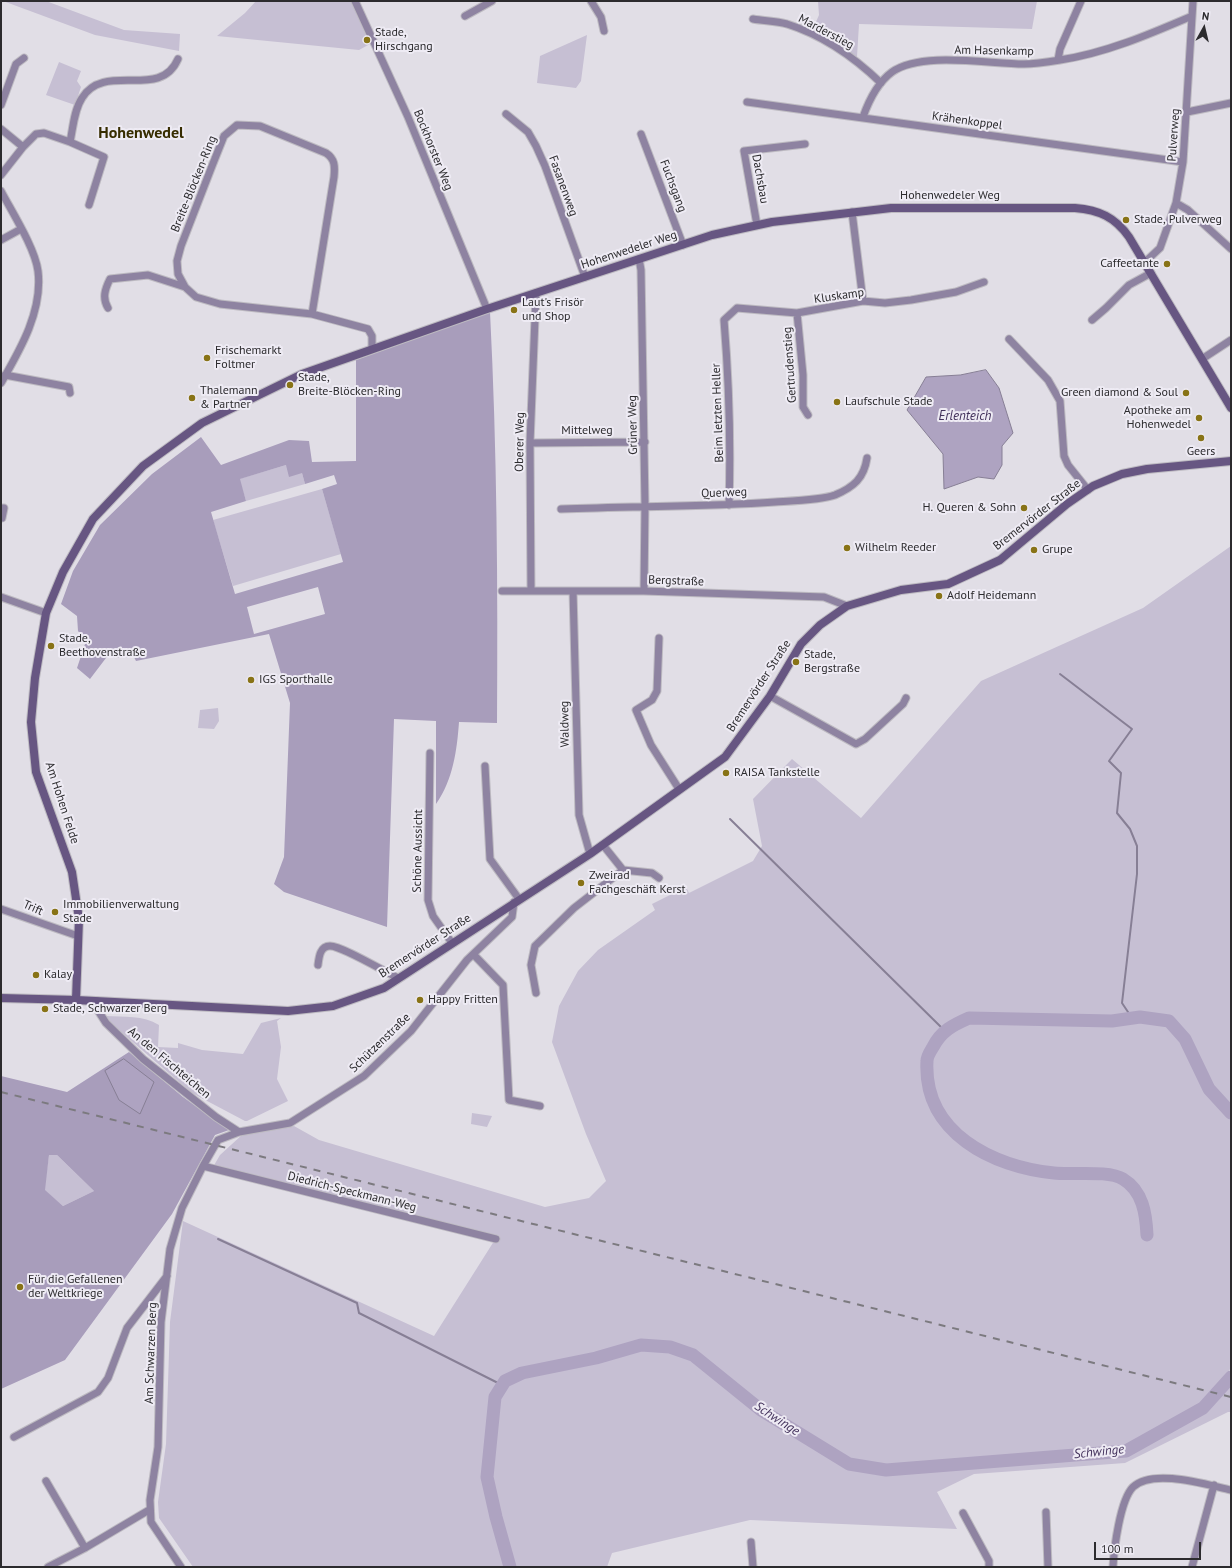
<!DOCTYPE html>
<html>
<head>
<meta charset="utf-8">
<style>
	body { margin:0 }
	#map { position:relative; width:1232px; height:1568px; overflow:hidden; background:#e1dee6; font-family:"PT Sans",sans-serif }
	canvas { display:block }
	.frame { position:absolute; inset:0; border:2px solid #2c2b2e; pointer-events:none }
	.north { position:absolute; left:1184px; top:8px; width:40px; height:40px; -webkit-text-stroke:3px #eeebf4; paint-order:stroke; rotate:8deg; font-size:11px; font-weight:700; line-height:16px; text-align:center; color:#2c2b2e }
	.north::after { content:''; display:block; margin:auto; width:14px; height:18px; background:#2c2b2e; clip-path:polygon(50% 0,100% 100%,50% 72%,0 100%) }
	.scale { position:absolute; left:1094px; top:1542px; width:107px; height:18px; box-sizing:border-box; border:2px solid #2c2b2e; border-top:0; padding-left:5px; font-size:12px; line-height:14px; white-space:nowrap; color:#2c2b2e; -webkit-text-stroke:3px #eeebf4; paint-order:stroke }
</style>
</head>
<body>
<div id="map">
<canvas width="1232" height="1568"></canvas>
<div class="frame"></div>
<div class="north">N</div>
<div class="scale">100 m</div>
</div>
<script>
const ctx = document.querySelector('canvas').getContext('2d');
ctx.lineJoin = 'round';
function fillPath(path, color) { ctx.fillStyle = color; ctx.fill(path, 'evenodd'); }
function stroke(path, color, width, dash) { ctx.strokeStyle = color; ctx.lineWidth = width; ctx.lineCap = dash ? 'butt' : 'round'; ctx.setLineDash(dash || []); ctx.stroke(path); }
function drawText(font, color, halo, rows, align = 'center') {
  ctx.font = font + ' "PT Sans",sans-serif'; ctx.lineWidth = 4; ctx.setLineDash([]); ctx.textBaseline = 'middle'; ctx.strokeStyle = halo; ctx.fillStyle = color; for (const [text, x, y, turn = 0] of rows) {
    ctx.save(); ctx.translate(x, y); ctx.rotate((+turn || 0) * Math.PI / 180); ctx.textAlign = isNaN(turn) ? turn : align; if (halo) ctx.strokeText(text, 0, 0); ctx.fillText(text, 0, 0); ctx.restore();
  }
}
fillPath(new Path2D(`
	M3 1H46L124 30 180 34 179 51 95 35Z
	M256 1H351L370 44 359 50 217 36 245 13Z
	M818 1H1037L1032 29 859 24 857 57 832 41 812 31 819 15Z
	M587 35 581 81 576 88 537 83 540 56Z
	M59 62 81 71 77 81 81 87 75 105 46 95Z
	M286 465 302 473 305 484 246 501 239 479Z
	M322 489 341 554 233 586 213 520Z
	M1231 546V1108L1212 1088 1189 1047 1209 1089 1231 1117V1368L1227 1373 1231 1374V1412H1228L1125 1463 974 1474 937 1492 957 1529 750 1520 612 1553 607 1567H193L159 1518 158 1502 166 1444 170 1322 183 1221 434 1336 496 1238 213 1167 220 1155 243 1134 294 1126 319 1140 545 1207 589 1198 606 1181 586 1134 552 1042 559 1006 578 971 598 950 655 910 652 904 686 887 689 893 753 861 762 846 753 799 792 759 861 818 981 681 1143 608Z
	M218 708 219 721 214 729 198 728 200 710Z
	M106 1016C124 1017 143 1015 159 1025L158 1047 178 1048V1043L202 1050 243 1054 261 1023 281 1018 277 1021 281 1047 277 1079 288 1101 247 1121H245L192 1093 106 1019Z
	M472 1113 492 1116 487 1127 471 1124Z
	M49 1155H57L94 1191 63 1206 44 1190Z`), '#c6bfd3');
fillPath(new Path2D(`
	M490 312C497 449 498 586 497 723L459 722C457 750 453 780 436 804V721L394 719 387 927 284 892 274 884 284 857 290 703 269 634 136 661 134 657 106 658 90 679 77 668 86 641 78 631 77 616 61 604 73 571 100 525 152 474 201 437 221 465 289 440 309 441 312 462 356 461V360ZM286 465 289 477 302 473 305 484 334 475 337 484 322 489 343 562 235 594 211 512 246 501 240 479ZM318 587 325 614 254 634 247 607Z
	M129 1052 183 1097 229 1130 215 1135 172 1214 65 1360 1 1389V1076L67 1092ZM49 1155H57L94 1191 63 1206 45 1190Z`), '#a89dbb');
const water = new Path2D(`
	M986 370 999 388 1013 433 1002 446V465L994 479 978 477 944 489 943 454 907 410 926 377 960 375Z
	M1185 1039 1212 1088 1231 1108V1117L1209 1089Z
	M124 1059 154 1082 140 1114 119 1100 105 1071Z`);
fillPath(water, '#aea3c1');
stroke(water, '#877f95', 1);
stroke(new Path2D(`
	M1060 674 1132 729 1109 761 1121 773 1117 813 1130 829 1137 846V874L1122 1003 1132 1018
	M730 819 945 1031
	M218 1239 357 1303 359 1313 502 1385`), '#877f95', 2);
stroke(new Path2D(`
	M1147 1235C1146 1214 1143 1191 1123 1179 1109 1170 1072 1175 1054 1173 993 1167 923 1133 927 1061 927 1056 930 1052 933 1047 941 1031 953 1025 969 1018L1112 1021 1140 1017 1169 1021 1185 1039 1209 1089 1231 1113
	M510 1567 496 1517 487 1477 495 1397 505 1381 522 1373 596 1358 641 1345 670 1347 693 1355 761 1410 849 1464 886 1470 1126 1451 1203 1408 1231 1377`), '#aea3c1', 13);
const street = new Path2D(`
	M355 1 408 117 487 309
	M591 1 601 17 604 31
	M465 16 492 1
	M753 19C764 21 776 21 787 24 822 35 855 58 881 83
	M1058 60 1060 49 1081 1
	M747 102 1183 162
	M1 105 16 64 24 58
	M1187 112 1231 103
	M506 114 528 132 536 146 545 166 585 277
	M863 117C869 100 877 83 892 72 922 51 988 64 1024 64 1035 64 1048 62 1060 60 1106 53 1150 34 1192 16
	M1 129 23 147
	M641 134 683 245
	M70 142 104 157 89 205
	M1 175 23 147 36 134 44 133 70 142C73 128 74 110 82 98 105 61 160 101 178 59
	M1 191C12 212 35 248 38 271 43 311 20 350 1 383
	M1176 203 1188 210 1231 249
	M852 212 863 301
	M757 225 744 151 805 144
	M1 240 21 229
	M639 259 641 270 645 505 644 591
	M1145 262 1160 248 1176 203 1183 162 1193 1
	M108 308C102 298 105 289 110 279L148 275 185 287
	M797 313 803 375V407L808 415
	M312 314 220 304 196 297 185 287 178 274 177 261 181 246 212 166 224 136 237 125 260 126 326 153C335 159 335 166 334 177L312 314 368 329 372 336V348
	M1092 320 1106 308 1129 285 1151 273
	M1009 339 1048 380 1060 401 1064 456 1068 465 1088 490
	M1202 359 1231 340
	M5 375 69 387 70 393
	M530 443 645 442
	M729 505C731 443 729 382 724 320L737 308 797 313 863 301 885 303 911 300 956 292 984 282
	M1 508H4L2 518
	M561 509C632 506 704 507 775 502 790 501 822 500 835 495 854 487 864 478 867 458
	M502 591H644L824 597 847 606
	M531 591 530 443 536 293
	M573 591 579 815 590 854
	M1 597 46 613
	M659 638 657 691 652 700 636 710 651 745 679 789
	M770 696 856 744 865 739 903 704 906 698
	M430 753 428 900 433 916 452 943
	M485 766 490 859 519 899
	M623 870 652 873 659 878
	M1 909 78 936
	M474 955 503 985 509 1100 540 1106
	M318 965C319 957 320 946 330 946 342 946 385 972 398 978
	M536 993 531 965 535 946 574 908 623 870 603 845
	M97 1001V1009L106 1023 143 1059 216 1117 239 1132
	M203 1166 496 1239
	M14 1437 98 1392 108 1378 127 1328 167 1276
	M46 1481 85 1548
	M1046 1512 1048 1567
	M963 1513 989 1561V1567
	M751 1542 753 1567
	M48 1567 85 1548 149 1510
	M181 1567 151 1522 150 1500 158 1447 161 1322 170 1249 182 1208 203 1166 218 1140 239 1132 290 1123 364 1076 411 1031 467 960 512 917 514 902
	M1113 1567C1114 1549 1120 1500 1133 1487 1153 1468 1207 1485 1231 1490
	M1192 1567 1214 1485`);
const secondary = new Path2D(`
	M1 998 76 1000 288 1011 333 1006 384 988 590 854 725 757 770 696 801 644 820 625 847 606 901 590 948 584 1000 560 1067 504 1093 486 1122 474 1147 469 1231 461
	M76 1000 79 919 72 872 36 772 31 722 35 678 46 613 63 572 93 519 143 466 202 423 302 374 487 309 712 235 772 222 891 208H1075C1099 210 1115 217 1129 237L1231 408`);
stroke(street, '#bdbac1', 9);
stroke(secondary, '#bdbac1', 10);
stroke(street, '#8e83a1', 7);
stroke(secondary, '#675682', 8);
stroke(new Path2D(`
	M1 1092 1231 1397`), '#7c7a7f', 2, [7, 7]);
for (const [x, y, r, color] of [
	[367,40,4,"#887316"],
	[1126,220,4,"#887316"],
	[1167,264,4,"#887316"],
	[514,310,4,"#887316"],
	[207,358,4,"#887316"],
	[290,385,4,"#887316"],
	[1186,393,4,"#887316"],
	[192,398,4,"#887316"],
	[837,402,4,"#887316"],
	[1199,418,4,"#887316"],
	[1201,438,4,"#887316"],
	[1024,508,4,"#887316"],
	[847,548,4,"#887316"],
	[1034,550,4,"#887316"],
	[939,596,4,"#887316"],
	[51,646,4,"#887316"],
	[796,662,4,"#887316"],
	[251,680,4,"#887316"],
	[726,773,4,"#887316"],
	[581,883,4,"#887316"],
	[55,912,4,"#887316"],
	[36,975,4,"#887316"],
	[420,1000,4,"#887316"],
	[45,1009,4,"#887316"],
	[20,1287,4,"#887316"]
]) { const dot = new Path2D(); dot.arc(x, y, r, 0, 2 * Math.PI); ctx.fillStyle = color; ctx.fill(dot); stroke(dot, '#eeebf4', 1.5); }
drawText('12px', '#2c2b2e', '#eeebf4', [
	["Marderstieg",826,32,28],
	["Am Hasenkamp",994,51,1],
	["Krähenkoppel",967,121,8],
	["Pulverweg",1174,135,-86],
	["Bockhorster Weg",433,150,68],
	["Dachsbau",760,179,80],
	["Breite-Blöcken-Ring",194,184,-68],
	["Fasanenweg",563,186,70],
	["Fuchsgang",673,186,69],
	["Hohenwedeler Weg",950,196],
	["Hohenwedeler Weg",629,250,-18],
	["Kluskamp",839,296,-8],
	["Gertrudenstieg",790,365,-94],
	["Beim letzten Heller",718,413,-92],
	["Grüner Weg",633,425,-91],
	["Mittelweg",587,431],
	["Oberer Weg",520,442,-89],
	["Querweg",724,493,-2],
	["Bremervörder Straße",1037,515,-38],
	["Bergstraße",676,581,2],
	["Bremervörder Straße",759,686,-57],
	["Waldweg",565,724,-91],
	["Am Hohen Felde",62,803,72],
	["Schöne Aussicht",418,851,-89],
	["Trift",33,908,24],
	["Bremervörder Straße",425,946,-33],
	["Schützenstraße",380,1043,-44],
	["An den Fischteichen",169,1063,40],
	["Diedrich-Speckmann-Weg",352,1192,14],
	["Am Schwarzen Berg",151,1353,-88]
]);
drawText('12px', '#2c2b2e', '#eeebf4', [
	["Stade,",375,33],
	["Hirschgang",375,47],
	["Stade, Pulverweg",1134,220],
	["Caffeetante",1159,264,"right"],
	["Laut's Frisör",522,303],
	["und Shop",522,317],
	["Frischemarkt",215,351],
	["Foltmer",215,365],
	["Stade,",298,378],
	["Breite-Blöcken-Ring",298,392],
	["Thalemann",200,391],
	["& Partner",200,405],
	["Green diamond & Soul",1178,393,"right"],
	["Laufschule Stade",845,402],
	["Apotheke am",1191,411,"right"],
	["Hohenwedel",1191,425,"right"],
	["Geers",1201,452,"center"],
	["H. Queren & Sohn",1016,508,"right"],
	["Wilhelm Reeder",855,548],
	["Grupe",1042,550],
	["Adolf Heidemann",947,596],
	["Stade,",59,639],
	["Beethovenstraße",59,653],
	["Stade,",804,655],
	["Bergstraße",804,669],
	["IGS Sporthalle",259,680],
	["RAISA Tankstelle",734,773],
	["Zweirad",589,876],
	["Fachgeschäft Kerst",589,890],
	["Immobilienverwaltung",63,905],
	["Stade",63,919],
	["Kalay",44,975],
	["Happy Fritten",428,1000],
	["Stade, Schwarzer Berg",53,1009],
	["Für die Gefallenen",28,1280],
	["der Weltkriege",28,1294]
], 'left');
drawText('italic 13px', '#42315b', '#eeebf4', [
	["Erlenteich",965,416],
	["Schwinge",777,1419,33],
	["Schwinge",1099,1452,-6]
]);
drawText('bold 16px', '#372d01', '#eeebf4', [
	["Hohenwedel",141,133]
]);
</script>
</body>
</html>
